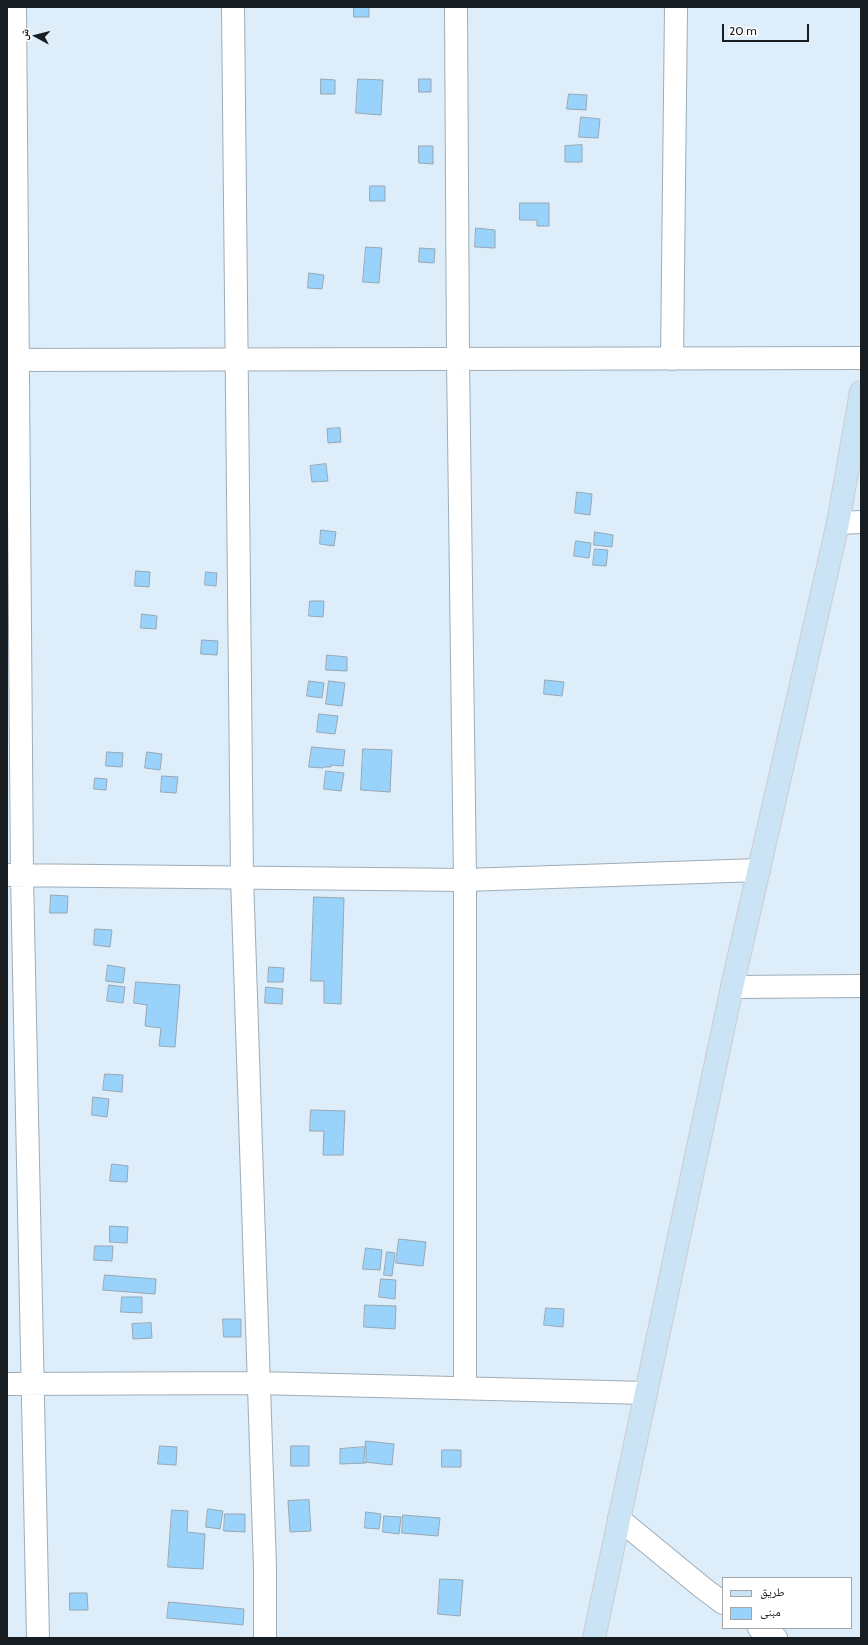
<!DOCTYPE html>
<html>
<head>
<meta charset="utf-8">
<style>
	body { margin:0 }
	#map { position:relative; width:868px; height:1645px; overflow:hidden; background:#ddedf9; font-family:Cabin,"Noto Naskh Arabic",sans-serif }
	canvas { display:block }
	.frame { position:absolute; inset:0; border:8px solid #181d21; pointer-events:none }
	.legend { position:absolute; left:722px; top:1577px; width:130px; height:52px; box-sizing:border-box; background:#fff; border:1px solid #a3a5a6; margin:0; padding:5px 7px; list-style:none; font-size:12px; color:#181d21 }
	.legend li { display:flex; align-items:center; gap:8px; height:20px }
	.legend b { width:20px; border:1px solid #a3a5a6 }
	.north { position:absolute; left:16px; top:16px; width:40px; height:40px; -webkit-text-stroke:3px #fff; paint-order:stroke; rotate:277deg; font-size:11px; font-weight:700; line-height:16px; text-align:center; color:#181d21 }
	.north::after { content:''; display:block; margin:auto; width:14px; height:18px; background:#181d21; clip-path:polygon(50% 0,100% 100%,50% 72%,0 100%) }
	.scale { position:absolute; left:722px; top:24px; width:87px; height:18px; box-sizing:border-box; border:2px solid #181d21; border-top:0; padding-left:5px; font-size:12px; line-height:14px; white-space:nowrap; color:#181d21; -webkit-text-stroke:3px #fff; paint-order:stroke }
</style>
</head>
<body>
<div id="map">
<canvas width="868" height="1645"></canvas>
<div class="frame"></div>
<ul class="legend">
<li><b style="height:5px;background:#cae3f5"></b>طريق</li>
<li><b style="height:11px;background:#99d3fc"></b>مبنى</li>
</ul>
<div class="north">ش</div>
<div class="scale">20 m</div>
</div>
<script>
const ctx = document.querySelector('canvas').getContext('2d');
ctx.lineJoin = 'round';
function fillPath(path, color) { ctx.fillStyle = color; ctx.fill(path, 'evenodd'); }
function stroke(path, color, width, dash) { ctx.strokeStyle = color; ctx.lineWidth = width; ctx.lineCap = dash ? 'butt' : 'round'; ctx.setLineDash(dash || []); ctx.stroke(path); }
const building = new Path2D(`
	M354 7H369V17H354Z
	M321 79 335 80V94H321Z
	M358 79 383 80 381 115 356 113Z
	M419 79H431V92H419Z
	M569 94 587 95 586 110 567 109Z
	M581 117 600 119 598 138 579 137Z
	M582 145V162H565V146Z
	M419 146H433V164L419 163Z
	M370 186H385V201H370Z
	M520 203H549V226H537V220H520Z
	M476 228 495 230V248L475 247Z
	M366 247 382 248 379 283 363 282Z
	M420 248 435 249 434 263 419 262Z
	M309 273 324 275 322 289 308 288Z
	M340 428 341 442 328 443 327 429Z
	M326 464 328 481 312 482 310 466Z
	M577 492 592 494 590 515 575 513Z
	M321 530 336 532 334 546 320 544Z
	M595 532 613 535 612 547 594 545Z
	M576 541 591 543 589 558 574 556Z
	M595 549 608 550 606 566 593 565Z
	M136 571 150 572 149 587 135 586Z
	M206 572 217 573 216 586 205 585Z
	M310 601H324L323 617 309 616Z
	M142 614 157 616 156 629 141 628Z
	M202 640 218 641 217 655 201 654Z
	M327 655 347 657V671L326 670Z
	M545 680 564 682 562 696 544 694Z
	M309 681 324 683 322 698 307 696Z
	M329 681 345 683 342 706 326 704Z
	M319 714 338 716 335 734 317 732Z
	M312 747 345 750 343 766 331 765V767H324L323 768 309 767Z
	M363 749 392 750 390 792 361 790Z
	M107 752 123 753 122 767 106 766Z
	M147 752 162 754 160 770 145 768Z
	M326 771 344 773 341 791 324 789Z
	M162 776 178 777 176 793 161 792Z
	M95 778 107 779 106 790 94 789Z
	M51 895 68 896 67 913H50Z
	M314 897 344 898 341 1004 324 1003V981H311Z
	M95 929 112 930 110 947 94 945Z
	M108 965 125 968 123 983 106 981Z
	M269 967 284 968 283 982H268Z
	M136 982 180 985 175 1047 159 1046 161 1028 145 1026 147 1005 134 1003Z
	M109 985 125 987 123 1003 107 1001Z
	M266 987 283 989 282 1004 265 1003Z
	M105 1074 123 1075 122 1092 103 1090Z
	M93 1097 109 1099 107 1117 92 1115Z
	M311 1110 345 1111 343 1155H323L324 1131H310Z
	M112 1164 128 1166 127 1182 110 1181Z
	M110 1226 128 1227 127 1243 110 1242Z
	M399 1239 426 1242 423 1266 396 1263Z
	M95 1246H113L112 1261 94 1260Z
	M366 1248 382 1250 380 1270 363 1269Z
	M387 1252 395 1253 392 1276 384 1275Z
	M105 1275 156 1279 155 1294 103 1290Z
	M381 1279 396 1280 395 1299 379 1297Z
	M122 1297H142V1313L121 1312Z
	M365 1305 396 1306 395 1329 364 1327Z
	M546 1308 564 1309 563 1327 544 1325Z
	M223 1319H241V1337H224Z
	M151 1323 152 1338 133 1339 132 1324Z
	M366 1441 394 1444 392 1465 364 1462Z
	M160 1446 177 1447 176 1465 158 1464Z
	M291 1446H309V1466H291Z
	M366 1447V1463L340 1464V1449Z
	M442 1450H461V1467H442Z
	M309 1500 311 1531 290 1532 288 1501Z
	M208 1509 223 1511 220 1529 206 1527Z
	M172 1510 188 1511 187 1532 205 1534 203 1569 168 1567Z
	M366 1512 381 1514 379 1529 365 1528Z
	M225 1514H245V1532L224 1531Z
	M403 1515 440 1518 438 1536 402 1533Z
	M384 1516 401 1517 399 1534 383 1532Z
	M440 1579 463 1580 460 1616 438 1614Z
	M70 1593H87L88 1610H70Z
	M169 1602 244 1609 243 1625 167 1618Z`);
fillPath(building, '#99d3fc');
stroke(building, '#98a7b2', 1);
const minor = new Path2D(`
	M15 7 22 876 38 1638
	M233 7 242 877 265 1567V1638
	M456 7 458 360 465 880V1388
	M672 359 676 7
	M7 360 861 358
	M838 523 861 522
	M7 875 465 880 759 870
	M732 987 861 986
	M7 1384 259 1383 646 1393
	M619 1519 703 1588 723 1603
	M759 1628 776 1638`);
const primary = new Path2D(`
	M594 1638 732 987 838 523 861 392`);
stroke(minor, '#9eadb8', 24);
stroke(primary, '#cccdce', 24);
stroke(minor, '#fff', 22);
stroke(primary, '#cae3f5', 22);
</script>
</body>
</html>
